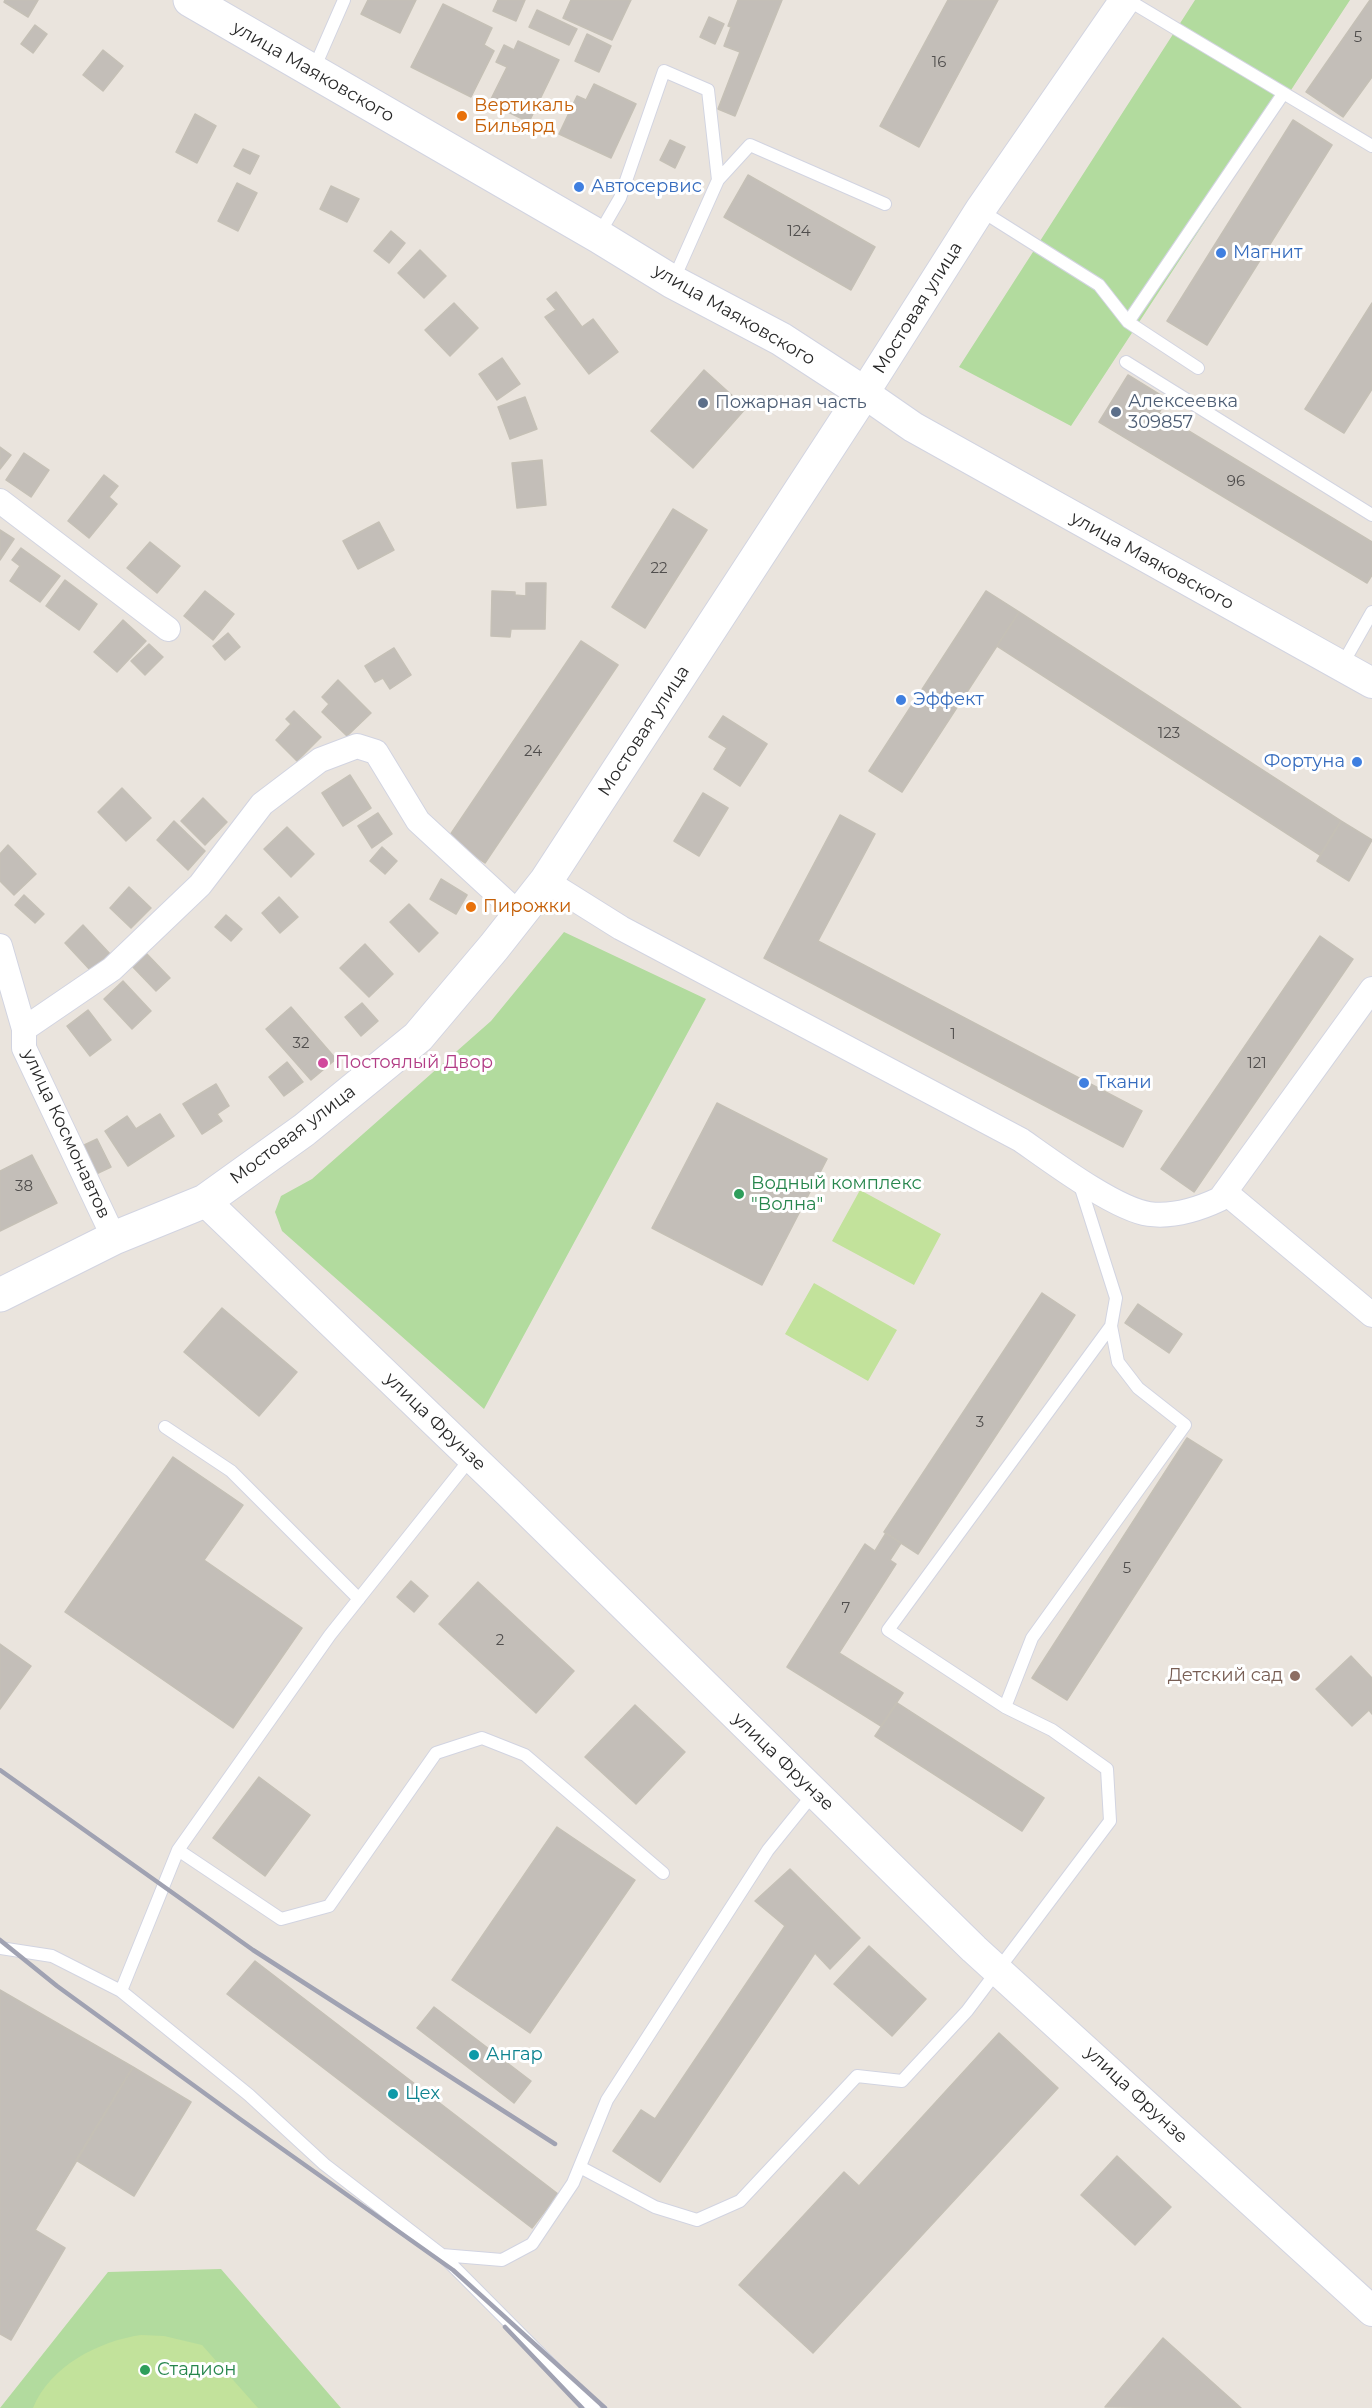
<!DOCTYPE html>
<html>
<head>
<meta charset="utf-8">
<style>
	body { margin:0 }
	canvas { display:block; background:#eae4dd }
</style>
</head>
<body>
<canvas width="1372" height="2408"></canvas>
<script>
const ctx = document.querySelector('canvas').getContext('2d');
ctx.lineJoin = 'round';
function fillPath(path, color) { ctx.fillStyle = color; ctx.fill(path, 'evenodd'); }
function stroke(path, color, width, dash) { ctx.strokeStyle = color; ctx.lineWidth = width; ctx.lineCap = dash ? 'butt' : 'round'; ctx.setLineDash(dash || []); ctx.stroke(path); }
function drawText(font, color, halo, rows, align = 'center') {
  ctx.font = font + ' Montserrat,sans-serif'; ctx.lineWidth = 6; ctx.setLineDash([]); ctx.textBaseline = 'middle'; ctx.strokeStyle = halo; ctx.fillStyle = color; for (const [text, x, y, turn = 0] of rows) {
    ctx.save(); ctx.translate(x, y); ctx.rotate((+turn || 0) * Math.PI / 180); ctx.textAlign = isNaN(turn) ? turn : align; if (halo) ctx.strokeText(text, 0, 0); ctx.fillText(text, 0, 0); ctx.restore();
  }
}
fillPath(new Path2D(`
	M1195 0H1350L1071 426 959 367Z
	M564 932 706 999 484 1409 282 1231 275 1212 281 1196 312 1179 491 1021Z
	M221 2269 341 2408H0L108 2272Z`), '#b2db9e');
fillPath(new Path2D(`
	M860 1190 941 1234 914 1285 832 1241Z
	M814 1283 897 1330 868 1381 785 1334Z
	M141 2335 164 2336 202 2345 258 2408H33C50 2366 99 2341 141 2335Z`), '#c2e29b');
const building = new Path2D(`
	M5 0H38L28 17 4 2Z
	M368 0H416L400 33 361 14Z
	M498 0H525L516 21 493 11Z
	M571 0H631L612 40 563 18Z
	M738 0H782L735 116 718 109 740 52 724 46 731 27 728 26Z
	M948 0H998L919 147 880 126Z
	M1370 0H1372V77L1343 117 1306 92Z
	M443 4 492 28 484 45 494 51 471 97 411 67Z
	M537 10 577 29 569 45 529 27Z
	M709 17 724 24 715 44 700 37Z
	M35 25 47 34 33 53 21 44Z
	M587 34 611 46 599 72 575 61Z
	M518 41 559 60 529 122 489 103 507 67 496 62 504 45 514 50Z
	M103 50 123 66 103 91 83 75Z
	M594 84 636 104 611 158 559 134 577 96 586 100Z
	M195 114 216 126 197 163 176 152Z
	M1293 120 1332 145 1207 345 1167 321Z
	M670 140 685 147 675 168 660 160Z
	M243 149 259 156 250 174 234 166Z
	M748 175 875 247 851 290 724 217Z
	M237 183 257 193 238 231 218 221Z
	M331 186 359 199 347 222 320 209Z
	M391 231 405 243 389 263 374 251Z
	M420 250 446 276 424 298 398 273Z
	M556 292 582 327 593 319 618 352 589 374 545 317 556 310 547 299Z
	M454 303 478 328 450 356 425 330Z
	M1372 303V389L1344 433 1305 409Z
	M502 358 520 384 497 400 479 374Z
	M704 370 746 408 693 468 651 431Z
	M1128 375 1167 399 1159 413 1372 542V575L1367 583 1099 422Z
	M525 397 537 429 510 439 498 407Z
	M0 447 11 455 0 469Z
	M24 453 49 470 31 497 6 480Z
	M542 460 546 505 517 508 512 463Z
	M104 475 118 486 109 497 117 504 89 538 68 521Z
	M673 509 707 530 645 628 612 607Z
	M379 522 394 550 358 569 343 541Z
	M0 530 14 539 0 560Z
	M150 542 180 566 157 593 127 568Z
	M21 548 60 576 40 602 10 581 20 566 12 560Z
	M65 580 97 604 79 630 46 606Z
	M526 583H546L545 629H511L510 637 491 636 492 591 515 592V595L526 596Z
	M205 591 234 614 213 640 184 616Z
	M986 591 1019 612 902 792 869 771Z
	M1019 612 1341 821 1320 855 997 646Z
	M123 620 146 641 117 672 94 652Z
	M228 633 240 647 225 660 213 646Z
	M581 641 618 665 485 863 448 838Z
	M149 644 163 657 145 675 131 661Z
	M394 648 411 675 390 689 383 678 375 682 365 666Z
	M338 680 371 713 347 736 322 712 329 704 322 697Z
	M294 711 321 737 297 761 276 740 291 724 286 719Z
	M723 716 767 744 740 786 714 769 727 748 709 737Z
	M350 775 371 808 343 826 322 793Z
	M122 788 151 818 126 841 98 812Z
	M703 793 728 808 699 856 674 841Z
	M203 798 227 822 205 845 181 821Z
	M378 813 392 834 372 848 358 826Z
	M840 815 875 834 818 941 1142 1111 1123 1147 764 958Z
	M174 821 205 851 188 870 157 840Z
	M1341 821 1372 840 1349 881 1317 861Z
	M287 827 314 854 291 877 264 849Z
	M8 845 36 874 14 895 0 881V854Z
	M382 847 397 861 385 874 370 861Z
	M441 879 467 895 456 914 430 899Z
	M129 887 151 908 131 928 110 908Z
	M24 895 44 914 35 923 15 905Z
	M279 897 298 917 280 933 262 913Z
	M409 904 438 933 419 952 390 922Z
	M226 915 242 929 231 941 215 927Z
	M83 925 111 955 92 972 65 943Z
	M1320 936 1353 959 1194 1192 1161 1169Z
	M365 944 393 974 369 997 340 968Z
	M145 952 170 978 156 991 131 965Z
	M123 981 151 1011 132 1029 104 999Z
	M362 1003 378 1021 361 1036 345 1017Z
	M291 1007 336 1059 311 1080 266 1029Z
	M88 1010 111 1040 90 1056 67 1026Z
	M287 1062 303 1082 284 1096 269 1077Z
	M216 1084 229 1106 217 1114 222 1121 202 1134 183 1104Z
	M717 1103 827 1159 762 1285 652 1228Z
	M160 1114 174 1136 128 1166 105 1131 127 1116 136 1129Z
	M97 1139 111 1167 94 1175 80 1147Z
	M32 1155 57 1203 0 1231V1171Z
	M1042 1293 1075 1315 918 1554 884 1532Z
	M1138 1304 1182 1334 1169 1353 1125 1323Z
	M222 1308 297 1372 259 1416 184 1352Z
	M1187 1438 1222 1460 1067 1700 1032 1678Z
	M173 1457 243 1505 204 1560 302 1628 233 1728 65 1612Z
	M886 1533 901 1543 890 1560 896 1564 839 1653 903 1693 881 1726 787 1667 865 1544 875 1551Z
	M411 1581 428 1596 414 1612 397 1597Z
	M478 1582 574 1671 536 1713 439 1624Z
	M0 1644 31 1666 0 1709Z
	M1351 1656 1372 1678V1714L1369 1710 1352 1726 1316 1689Z
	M897 1703 1044 1798 1022 1831 875 1736Z
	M635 1705 685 1752 636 1804 585 1757Z
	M259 1777 310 1815 265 1876 213 1838Z
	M557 1827 635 1880 530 2033 452 1980Z
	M790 1869 860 1938 830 1969 815 1953 660 2182 613 2151 641 2110 655 2119 785 1926 755 1901Z
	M869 1946 926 1999 892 2036 834 1984Z
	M255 1961 558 2194 532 2228 227 1994Z
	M0 1990 133 2067 35 2230 65 2248 11 2340 0 2334Z
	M434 2007 531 2081 514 2103 417 2028Z
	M999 2033 1058 2088 813 2353 739 2285 844 2172 859 2186Z
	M133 2067 191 2102 134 2196 76 2160Z
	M1117 2156 1171 2207 1135 2245 1081 2195Z
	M1163 2338 1241 2408 1105 2407Z`);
fillPath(building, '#c3beb8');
stroke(building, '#c5c0b6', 1.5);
const service = new Path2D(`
	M1128 0 1372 146
	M313 71 344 0
	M718 180 750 145 885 204
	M980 210 1099 285 1128 322 1198 368
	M598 236 620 198 664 71 708 90 718 180 673 281
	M1128 322 1283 94
	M1126 362 1372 515
	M1342 665 1372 612
	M165 1427 231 1471 359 1599
	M471 1458 330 1635 178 1850 121 1991 249 2095 324 2164 442 2255 594 2408
	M1005 1707 888 1630 1111 1326
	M178 1850 281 1919 329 1906 436 1753 482 1738 525 1755 663 1873
	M0 1948 52 1956 121 1991
	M580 2167 655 2207 697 2220 740 2201 857 2076 902 2081 967 2011 1110 1821 1107 1769 1052 1730 1005 1707 1032 1638 1185 1425 1138 1388 1118 1362 1111 1326 1116 1298 1079 1182
	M442 2255 502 2260 532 2244 573 2183 607 2100 768 1850 814 1793`);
const minor = new Path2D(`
	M0 501 168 629
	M546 881 621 928 1021 1140C1051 1161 1115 1209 1149 1214 1173 1217 1199 1209 1220 1199L1372 989
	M0 946 24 1029V1048L114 1238
	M24 1029 112 969 200 885 262 804 320 760 357 746 376 752 418 821 520 915
	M1225 1192 1372 1315`);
const tertiary = new Path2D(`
	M1125 0 980 210 864 393 913 427 1372 683
	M205 1201 509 1493 974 1949 1372 2311`);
const secondary = new Path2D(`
	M0 1295 114 1238 205 1201 304 1130 418 1037 494 947 546 881 864 393 781 339 673 282 598 236 190 0`);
stroke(service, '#d2d4e1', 14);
stroke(minor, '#d2d4e1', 26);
stroke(tertiary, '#d2d4e1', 32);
stroke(secondary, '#d2d4e1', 35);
stroke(service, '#fff', 12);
stroke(minor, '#fff', 24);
stroke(tertiary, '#fff', 30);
stroke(secondary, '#fff', 33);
stroke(new Path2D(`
	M0 1770 253 1950 555 2144
	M0 1940 57 1986 240 2119 453 2270 605 2408
	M505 2327 582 2408`), '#a0a2b2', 4.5);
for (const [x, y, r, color] of [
	[462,116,6,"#e8710a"],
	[579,187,6,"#3f7fe0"],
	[1221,253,6,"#3f7fe0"],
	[703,403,6,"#5c6f8a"],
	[1116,412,6,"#5c6f8a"],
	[901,700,6,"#3f7fe0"],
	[1357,762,6,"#3f7fe0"],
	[471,907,6,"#e8710a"],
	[323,1063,6,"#d1479c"],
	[1084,1083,6,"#3f7fe0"],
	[739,1194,6,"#2e9e5b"],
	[1295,1676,6,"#8d6e63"],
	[474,2055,6,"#0f9aa8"],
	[393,2094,6,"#0f9aa8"],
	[145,2370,6,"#2e9e5b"]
]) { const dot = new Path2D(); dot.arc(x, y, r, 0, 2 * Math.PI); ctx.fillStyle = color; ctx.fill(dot); stroke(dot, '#fff', 2); }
drawText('15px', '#504e4d', null, [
	["5",1358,38],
	["16",939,63],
	["124",799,232],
	["96",1236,482],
	["22",659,569],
	["123",1169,734],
	["24",533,752],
	["1",953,1035],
	["32",301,1044],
	["121",1257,1064],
	["38",24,1187],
	["3",980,1423],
	["5",1127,1569],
	["7",846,1609],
	["2",500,1641]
]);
drawText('18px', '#292929', '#fff', [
	["улица Маяковского",313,72,30],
	["Мостовая улица",918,308,-58],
	["улица Маяковского",734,315,30],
	["улица Маяковского",1152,561,29],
	["Мостовая улица",644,731,-57],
	["улица Космонавтов",66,1134,65],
	["Мостовая улица",293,1135,-37],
	["улица Фрунзе",435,1422,44],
	["улица Фрунзе",783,1762,44],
	["улица Фрунзе",1136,2095,43]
]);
drawText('18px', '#c56008', '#fff', [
	["Вертикаль",474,106],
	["Бильярд",474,127],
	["Пирожки",483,907]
], 'left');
drawText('18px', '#366cbe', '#fff', [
	["Автосервис",591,187],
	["Магнит",1233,253],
	["Эффект",913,700],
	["Фортуна",1345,762,"right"],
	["Ткани",1096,1083]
], 'left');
drawText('18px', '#4e5e75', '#fff', [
	["Алексеевка",1128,402],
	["309857",1128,423],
	["Пожарная часть",715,403]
], 'left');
drawText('18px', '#b23c85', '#fff', [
	["Постоялый Двор",335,1063]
], 'left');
drawText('18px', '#27864d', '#fff', [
	["Водный комплекс",751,1184],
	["\"Волна\"",751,1205],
	["Стадион",157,2370]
], 'left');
drawText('18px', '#785e54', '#fff', [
	["Детский сад",1283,1676]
], 'right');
drawText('18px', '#0d838f', '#fff', [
	["Ангар",486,2055],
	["Цех",405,2094]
], 'left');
</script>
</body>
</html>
